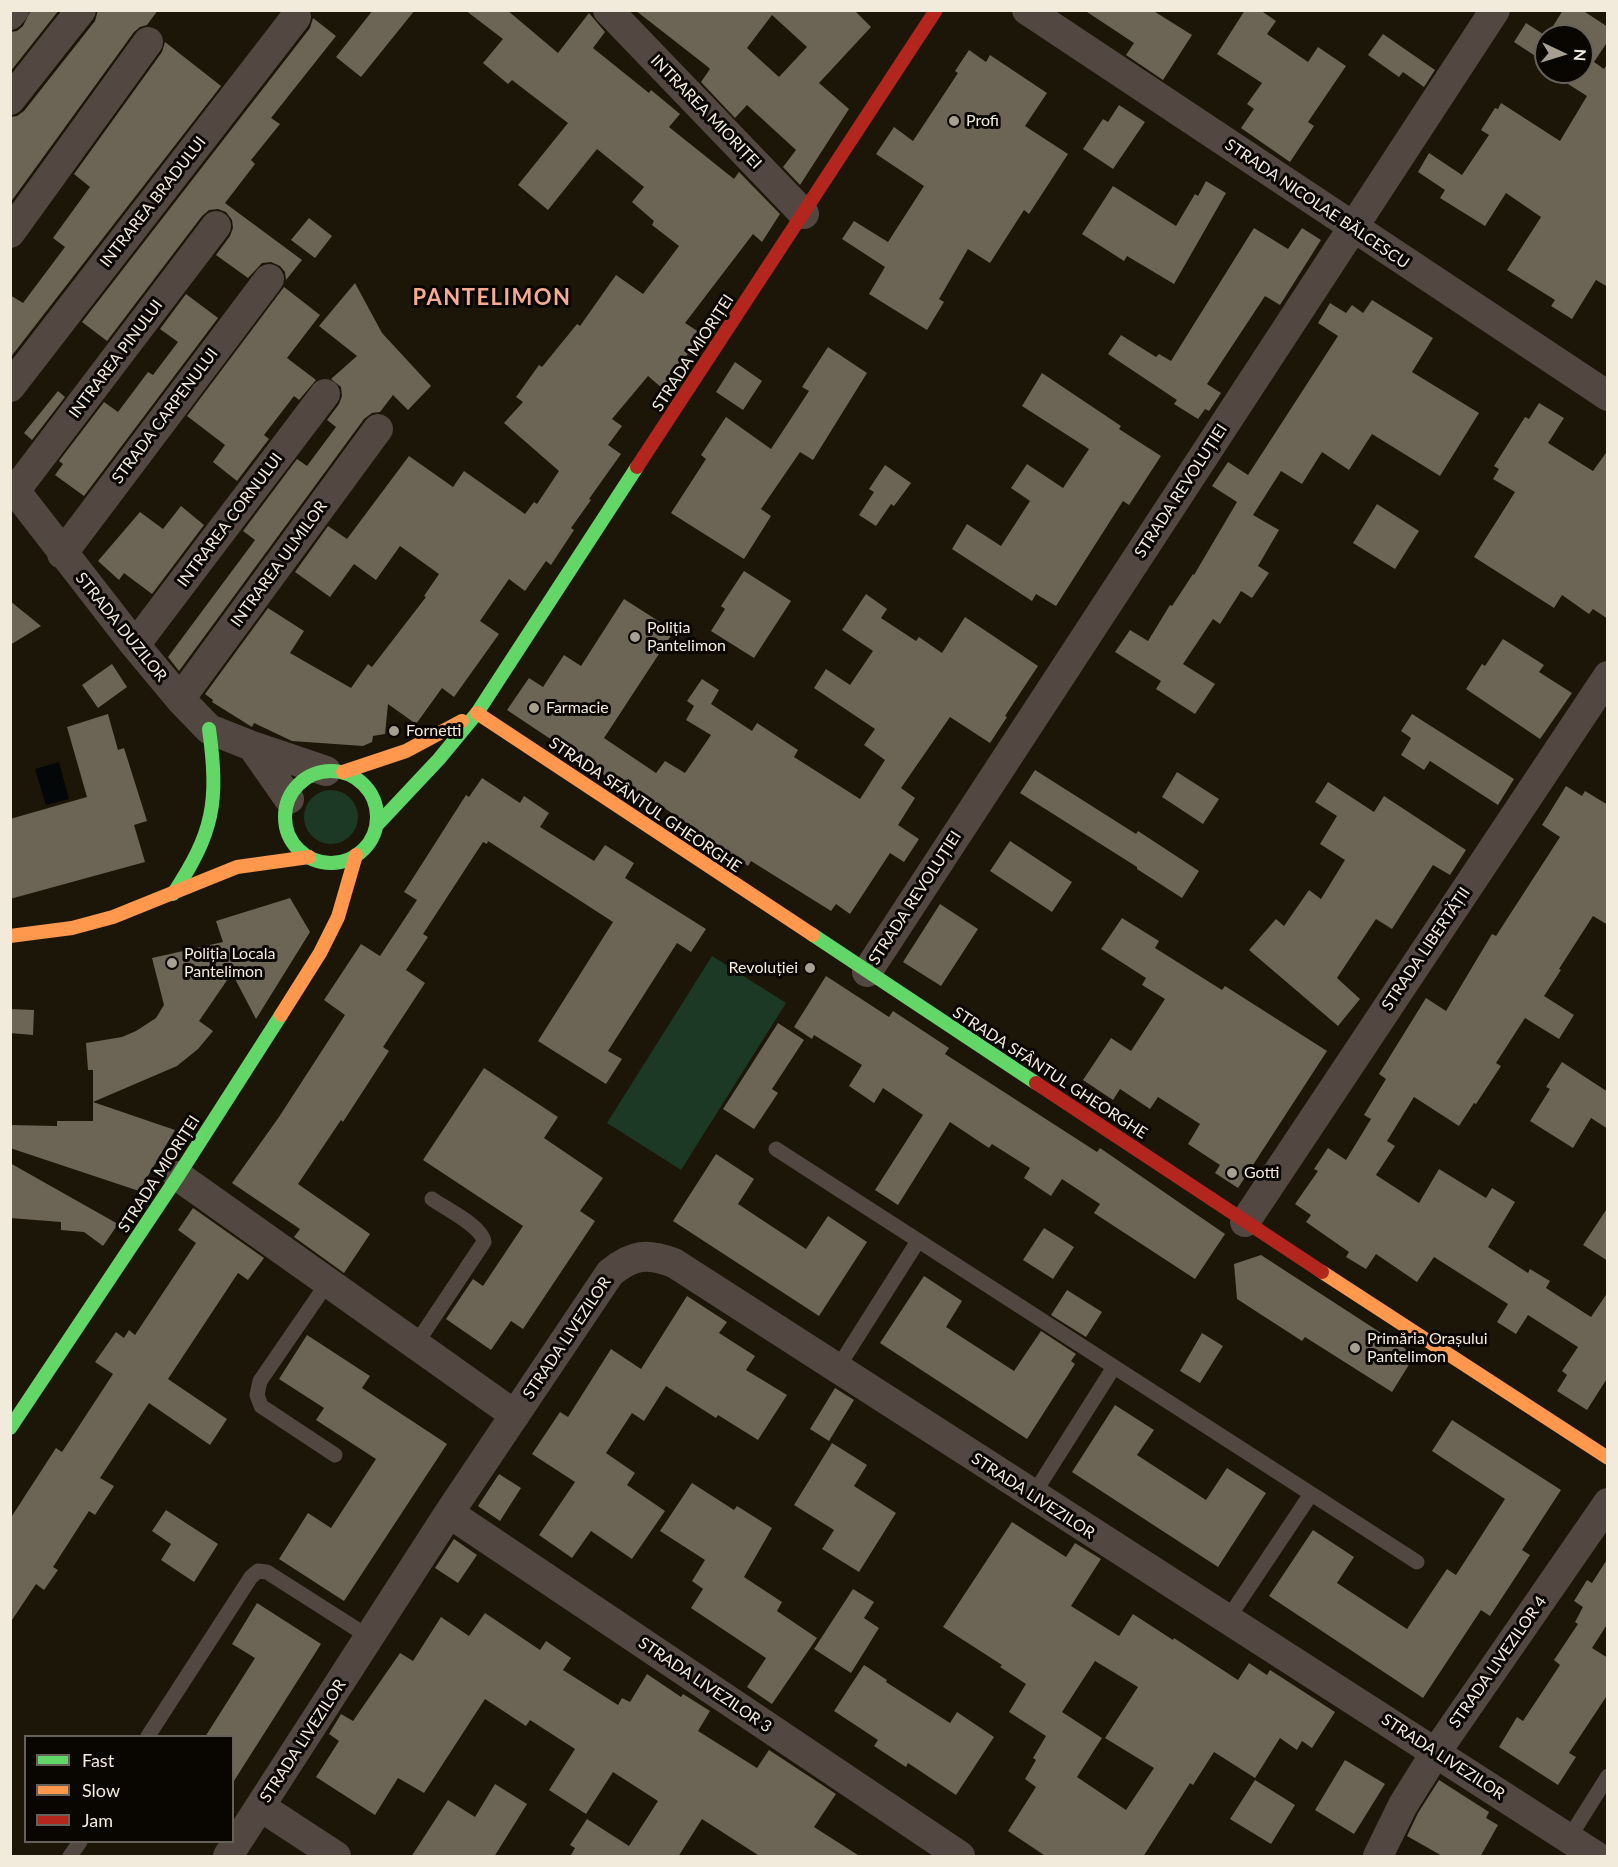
<!DOCTYPE html>
<html>
<head>
<meta charset="utf-8">
<style>
	body { margin:0 }
	#map { position:relative; width:1618px; height:1867px; overflow:hidden; background:#1c1608; font-family:Lato,sans-serif }
	canvas { display:block }
	.frame { position:absolute; inset:0; border:12px solid #f2ebdb; pointer-events:none }
	.legend { position:absolute; left:24px; top:1735px; width:210px; height:108px; box-sizing:border-box; background:#090500; border:2px solid #666158; margin:0; padding:8px 10px; list-style:none; font-size:18px; color:#f2ebdb }
	.legend li { display:flex; align-items:center; gap:12px; height:30px }
	.legend b { width:30px; border:2px solid #666158 }
	.north { position:absolute; left:1534px; top:24px; width:60px; height:60px; box-sizing:border-box; background:#090500; border:2px solid #666158; border-radius:50%; rotate:94deg; font-size:16px; font-weight:700; line-height:24px; text-align:center; color:#f2ebdb }
	.north::after { content:''; display:block; margin:auto; width:21px; height:27px; background:#a7a091; clip-path:polygon(50% 0,100% 100%,50% 72%,0 100%) }
</style>
</head>
<body>
<div id="map">
<canvas width="1618" height="1867"></canvas>
<div class="frame"></div>
<ul class="legend">
<li><b style="height:8px;background:#63d668"></b>Fast</li>
<li><b style="height:8px;background:#ff974d"></b>Slow</li>
<li><b style="height:8px;background:#b3261e"></b>Jam</li>
</ul>
<div class="north">N</div>
</div>
<script>
const ctx = document.querySelector('canvas').getContext('2d');
ctx.lineJoin = 'round';
function fillPath(path, color) { ctx.fillStyle = color; ctx.fill(path, 'evenodd'); }
function stroke(path, color, width, dash) { ctx.strokeStyle = color; ctx.lineWidth = width; ctx.lineCap = dash ? 'butt' : 'round'; ctx.setLineDash(dash || []); ctx.stroke(path); }
function drawText(font, color, halo, rows, align = 'center') {
  ctx.font = font + ' Lato,sans-serif'; ctx.lineWidth = 6; ctx.setLineDash([]); ctx.textBaseline = 'middle'; ctx.strokeStyle = halo; ctx.fillStyle = color; for (const [text, x, y, turn = 0] of rows) {
    ctx.save(); ctx.translate(x, y); ctx.rotate((+turn || 0) * Math.PI / 180); ctx.textAlign = isNaN(turn) ? turn : align; if (halo) ctx.strokeText(text, 0, 0); ctx.fillText(text, 0, 0); ctx.restore();
  }
}
fillPath(new Path2D(`
	M304 817a27 27 0 1 1 54 0a27 27 0 1 1-54 0Z
	M712 956 786 1003 681 1170 607 1123Z`), '#1c3925');
fillPath(new Path2D(`
	M59 762 69 799 46 805 35 769Z`), '#030707');
fillPath(new Path2D(`
	M31 10H59L10 72V32L17 31 23 26Z
	M98 10H158L147 25 140 27 134 32 10 203V117L17 116 24 111 95 21Z
	M373 10H415L361 77 336 57Z
	M465 10H507L558 53 589 13 605 32 593 48 649 93 651 90 680 114 669 127 734 179 739 172 780 214 762 242 753 234 685 323 702 334 663 389 648 376 612 419 622 426 608 445 621 454 589 499 591 500 571 528 574 530 551 565 546 561 525 591 509 579 480 621 499 634 454 697 442 688 416 724 388 704 385 734 373 736 372 742 363 746 292 741 254 723 252 727 212 702 213 700 205 694 268 608 304 631 290 653 351 688 368 664 372 667 426 597 424 596 439 574 400 546 376 580 354 564 330 597 295 572 328 526 347 539 409 456 453 487 464 471 525 514 534 502 537 504 559 471 504 423 523 402 516 397 539 365 542 367 577 324 580 326 616 275 643 294 679 246 652 225 654 221 632 202 644 187 597 149 548 210 518 185 568 123 512 80 508 84 483 63 503 39Z
	M635 10H854L871 27 819 83 849 109 800 185 783 167 796 150 747 105 735 118 701 82 710 69 708 67ZM772 15 807 47 779 77 747 48Z
	M1084 10H1152L1192 35 1163 80 1126 55 1134 43Z
	M1245 10H1260L1276 21 1267 34 1308 62 1318 47 1346 66 1308 122 1314 126 1290 162 1241 128 1254 109 1247 104 1262 83 1217 54Z
	M1563 10H1582L1608 27V41L1594 62 1604 69 1608 63V287L1596 280 1572 319 1551 306 1555 300 1507 270 1541 217 1506 193 1485 226 1440 198 1445 190 1418 172 1429 153 1462 175 1489 135 1481 130 1495 108 1498 109 1501 103 1560 141 1587 96 1568 84 1572 79 1561 72H1582V36H1547Z
	M313 18 336 36 271 118 280 124 251 160 255 164 225 203 302 260 286 280 285 272 280 266 271 262 262 263 248 278 216 255 230 236 233 228 232 220 226 212 218 209 209 210 202 216 107 341 82 322 310 28Z
	M1526 23 1546 36V63L1514 42Z
	M1383 34 1435 70 1424 87 1403 72 1399 77 1368 55Z
	M165 42 221 86 10 358V295L23 303 65 247 53 238 90 187 74 174 162 52Z
	M969 50 986 62 990 55 1047 93 1025 126 1068 154 1029 214 1024 210 990 263 968 249 939 299 944 302 927 330 869 294 885 267 842 239 854 221 888 242 924 186 876 154 894 127 913 141 958 73 955 71Z
	M1119 105 1145 122 1113 169 1083 149 1103 119 1108 122Z
	M1206 181 1226 193 1174 284 1127 256 1124 261 1082 234 1113 186 1176 226 1195 194 1198 196Z
	M309 218 332 236 315 258 291 240Z
	M1254 228 1288 249 1302 228 1321 240 1280 305 1265 296 1207 384 1221 393 1209 411 1205 409 1198 419 1174 404 1177 400 1108 354 1121 335 1156 357 1159 354 1171 361Z
	M355 283 382 333 431 386 408 410 393 395 380 412 372 413 364 419 179 671 168 657 255 540 243 531 297 459 307 466 336 427 327 420 339 404 342 396 341 387 331 379 357 356 319 326Z
	M284 287 320 315 287 358 316 380 299 400 294 396 264 435 269 439 237 481 213 462 225 445 187 416Z
	M186 294 218 318 84 496 55 475 63 464 59 461 104 402 118 412 148 372 153 375 178 342 160 329Z
	M1372 300 1433 338 1412 372 1479 413 1440 476 1372 434 1349 470 1322 452 1302 484 1281 471 1253 515 1279 530 1258 566 1269 573 1252 598 1241 591 1220 624 1213 619 1183 664 1215 684 1195 714 1156 689 1161 681 1115 652 1130 630 1148 641 1170 605 1172 606 1193 574 1194 575 1237 502 1212 486 1228 462 1248 475 1338 336 1318 323 1330 303 1346 313 1352 305 1363 313Z
	M828 347 867 373 813 460 800 452 761 509 771 516 744 559 671 513 706 459 701 455 726 417 771 449 809 391 802 387Z
	M735 362 762 381 743 410 716 392Z
	M1042 373 1121 426 1119 429 1161 456 1129 505 1123 501 1056 606 1036 594 1032 601 952 549 967 524 1001 546 1030 501 1011 488 1027 464 1063 488 1089 449 1022 406Z
	M58 391 65 397 32 440 24 433Z
	M1539 403 1564 418 1548 443 1593 471 1608 450V619L1593 609 1589 614 1562 595 1554 608 1474 557 1515 492 1493 479 1499 469 1494 466 1525 417 1529 419Z
	M885 465 911 483 894 506 891 504 876 526 859 515 874 492 869 489Z
	M1377 504 1419 531 1395 569 1353 543Z
	M181 506 204 525 152 594 124 573 119 580 98 561 140 512 163 529Z
	M744 571 791 601 754 658 711 631 725 609 721 606Z
	M866 594 887 609 881 618 916 641 919 637 942 653 965 617 1038 666 1005 716 1007 717 990 743 950 717 901 788 915 798 898 825 919 839 904 862 890 853 850 914 836 904 831 911 751 861 748 866 663 807 661 810 612 780 507 710 529 678 543 687 564 655 581 666 624 599 674 631 604 738 656 773 665 761 685 773 711 735 686 720 694 706 687 701 702 679 719 690 711 704 752 731 757 723 798 750 794 757 860 799 885 760 864 745 875 729 814 688 826 669 850 685 873 651 842 630Z
	M10 601 41 626 10 645Z
	M1503 639 1544 665 1539 672 1572 693 1540 739 1466 689 1482 664 1485 666Z
	M112 664 127 687 98 708 82 685Z
	M108 714 118 750 124 748 147 821 134 825 145 862 10 899V819L87 797 67 727Z
	M1412 714 1514 779 1498 805 1430 761 1424 770 1401 755 1411 738 1401 731Z
	M1035 770 1136 834 1138 831 1199 871 1182 898 1137 869V867L1020 793Z
	M1177 772 1219 799 1203 824 1162 797Z
	M482 778 520 803 524 796 549 813 540 827 594 861 605 845 634 863 625 878 706 929 691 952 677 943 608 1051 622 1059 606 1084 538 1041 613 922 488 841 487 844 483 842 423 934 428 937 406 970 425 983 383 1047 389 1051 343 1122 341 1120 298 1184 370 1234 344 1273 294 1237 300 1229 232 1183 279 1117 345 1015 324 1000 361 944 380 956 417 900 404 892 466 795 469 797Z
	M1328 782 1374 812 1384 796 1466 850 1450 875 1433 865 1392 929 1376 919 1337 978 1360 999 1338 1026 1249 950 1276 919 1284 926 1309 890 1321 899 1345 860 1320 844 1337 816 1315 802Z
	M1566 786 1582 796 1585 791 1608 805V925L1593 916 1559 969 1561 970 1544 996 1574 1015 1559 1039 1525 1018 1496 1063 1501 1066 1476 1104 1474 1103 1459 1126 1414 1097 1387 1141 1395 1146 1376 1175 1419 1203 1439 1169 1486 1198 1492 1188 1515 1202 1488 1247 1528 1273 1530 1269 1550 1281 1546 1288 1591 1317 1608 1292V1377L1587 1410 1557 1391 1567 1375 1562 1371 1578 1347 1528 1315 1516 1334 1497 1322 1508 1304 1434 1257 1417 1282 1376 1254 1366 1269 1346 1257 1349 1252 1306 1222 1311 1215 1295 1204 1318 1171 1314 1169 1328 1148 1346 1160 1371 1119 1364 1115 1386 1079 1379 1074 1426 998 1446 1011 1492 934 1496 936 1560 837 1542 825Z
	M1010 841 1072 882 1052 912 990 871Z
	M290 898 310 932 256 1019 232 973 199 1021 213 1031 198 1049 177 1066 93 1102 175 1130 139 1191 10 1148V1125L57 1126V1121H93V1070H88L86 1043 122 1037 136 1031 156 1018 164 1005 152 958 223 942 216 921Z
	M940 904 978 929 941 986 903 962Z
	M1122 918 1159 941 1155 948 1222 990 1225 986 1327 1051 1238 1188 1215 1173 1220 1165 1188 1144 1200 1124 1158 1097 1150 1109 1120 1089 1113 1100 1083 1080 1111 1038 1131 1051 1165 999 1142 985 1146 978 1101 949Z
	M826 976 889 1017 893 1011 949 1048 945 1054 1097 1152 1100 1148 1225 1234 1195 1279 1094 1213 1100 1204 1062 1179 1051 1196 1024 1178 1030 1168 992 1144 989 1148 950 1122 898 1205 875 1190 923 1115 883 1088 874 1103 849 1086 862 1065 814 1035 812 1039 794 1027Z
	M10 1009 34 1010 33 1035 10 1033Z
	M778 1023 804 1040 772 1089 778 1093 754 1129 723 1109Z
	M1562 1062 1608 1092V1129L1591 1118 1573 1148 1530 1121 1550 1089 1546 1087Z
	M484 1068 558 1117 544 1138 603 1178 580 1211 595 1221 523 1329 511 1321 491 1350 446 1319 473 1279 483 1286 523 1226 423 1160Z
	M716 1154 754 1179 738 1204 806 1249 828 1216 867 1242 819 1316 673 1221Z
	M10 1163 118 1224 103 1246 84 1232 61 1230V1222L10 1218Z
	M1608 1207V1261L1583 1245Z
	M193 1208 264 1258 248 1280 238 1273 168 1379 227 1419 210 1445 149 1403 100 1478 114 1486 95 1515 89 1511 53 1567 58 1570 44 1590 36 1584 10 1623V1519L56 1448 62 1452 113 1374 95 1362 116 1332 124 1338 129 1330 135 1335 196 1243 178 1230Z
	M1044 1228 1074 1247 1053 1279 1023 1260Z
	M1261 1255 1415 1355 1392 1392 1305 1337 1302 1341 1237 1299 1234 1264Z
	M924 1276 962 1301 946 1327 1014 1371 1041 1331 1076 1354 1071 1361 1075 1364 1027 1439 880 1343Z
	M1067 1290 1102 1312 1086 1337 1051 1315Z
	M687 1296 727 1322 719 1333 755 1356 746 1370 787 1395 758 1440 718 1415 716 1418 666 1386 644 1421 632 1413 606 1453 635 1473 627 1485 665 1511 632 1559 591 1531 572 1558 539 1535 575 1482 532 1454 560 1412 568 1417 611 1349 641 1369Z
	M1202 1333 1223 1346 1200 1383 1180 1371Z
	M307 1335 370 1376 362 1388 447 1444 344 1601 279 1559 308 1513 331 1528 376 1459 316 1420 324 1408 279 1379Z
	M835 1388 854 1400 829 1441 810 1429Z
	M1115 1405 1154 1430 1137 1455 1206 1500 1227 1468 1266 1493 1218 1567 1072 1472Z
	M1452 1420 1561 1490 1522 1550 1530 1555 1490 1616 1481 1610 1423 1698 1269 1596 1313 1530 1354 1557 1337 1583 1407 1629 1447 1569 1456 1575 1505 1499 1432 1451Z
	M832 1443 867 1465 854 1486 896 1513 859 1572 822 1549 834 1530 794 1505Z
	M499 1474 521 1488 500 1521 478 1506Z
	M692 1483 734 1510 737 1506 772 1528 744 1577 782 1602 777 1611 817 1638 772 1704 747 1687 766 1658 691 1608 703 1589 692 1581 705 1560 660 1531Z
	M166 1510 218 1544 194 1582 161 1560 171 1544 152 1531Z
	M1012 1522 1066 1557 1075 1543 1101 1559 1071 1606 1119 1636 1133 1614 1173 1640 1174 1638 1238 1680 1249 1663 1267 1675 1270 1670 1335 1712 1312 1748 1302 1741 1297 1750 1280 1738 1255 1778 1214 1752 1193 1785 1190 1783 1143 1857H1047L1008 1831 1036 1787 1025 1779 1036 1760 1033 1758 1046 1736 1009 1712 1026 1684 1000 1667 1002 1665 943 1627ZM1095 1661 1138 1687 1105 1738 1154 1768 1126 1810 1077 1777 1102 1738 1062 1712Z
	M454 1539 477 1555 458 1583 435 1568Z
	M1608 1558V1623L1592 1648 1608 1658V1694L1569 1753 1576 1757 1558 1785 1499 1747 1517 1717 1523 1721 1560 1665 1554 1660 1578 1624 1575 1622 1583 1607 1574 1601 1587 1580 1592 1583Z
	M853 1589 874 1602 864 1618 879 1628 851 1673 814 1649Z
	M257 1603 321 1644 232 1784V1737H205L255 1658 232 1644Z
	M485 1613 540 1650 546 1641 571 1658 563 1670 618 1705 622 1698 630 1702 647 1674 681 1697 683 1694 710 1711 698 1731 757 1768 769 1750 836 1794 814 1827 861 1857H761L702 1819 678 1857H570L575 1848 570 1845 587 1819 629 1846 658 1801 613 1772 586 1814 549 1790 575 1749 530 1720 526 1726 485 1699 424 1793 398 1778 375 1815 316 1777 339 1741 329 1734 341 1714 353 1721 400 1653 413 1661 441 1617 469 1636Z
	M864 1665 887 1680 886 1682 950 1723 957 1712 994 1737 956 1795 908 1763 906 1767 874 1746 878 1740 834 1711Z
	M1345 1760 1385 1784 1354 1834 1315 1810Z
	M1255 1780 1295 1805 1271 1844 1230 1819Z
	M1439 1780 1489 1812 1486 1818 1498 1825 1480 1857H1444L1407 1836 1418 1813Z
	M495 1784 527 1804 494 1857H411L448 1800 475 1817Z`), '#6c6455');
stroke(new Path2D(`
	M776 1149 1417 1562
	M328 1282 260 1381 257 1395 261 1406 335 1455
	M416 1344 484 1242C482 1226 446 1209 432 1199
	M837 1369 918 1241
	M1033 1495 1114 1367
	M1227 1620 1311 1494
	M148 1736 251 1577 258 1571 267 1572 369 1637
	M1569 1838 1608 1776
	M70 1856 80 1842`), '#534742', 15);
stroke(new Path2D(`
	M608 10 804 214
	M1027 10 1608 396
	M10 15 14 10
	M10 100 81 10
	M10 233 148 42
	M10 387 296 17
	M10 484 135 645 180 699 209 729 252 746 326 771
	M10 495 15 491 216 226
	M62 554 269 279
	M135 645 325 394
	M180 699 378 429
	M252 746 289 799
	M867 972 1495 10
	M178 1176 515 1415
	M1245 1222 1608 676
	M449 1513 960 1856
	M261 1807 336 1856
	M228 1856 449 1513 610 1273C633 1254 647 1253 674 1263L1596 1856
	M1378 1856 1403 1805 1436 1752 1608 1503`), '#534742', 30);
stroke(new Path2D(`
	M285 817a46 46 0 1 1 92 0a46 46 0 1 1-92 0Z
	M377 825 439 759 477 713 637 467
	M173 894C214 832 219 802 209 729
	M813 935 1036 1083
	M10 1428 178 1176 281 1015`), '#63d668', 14);
stroke(new Path2D(`
	M477 713 813 935
	M343 772 406 751 462 721
	M10 936 72 928 113 917 237 867 309 857
	M281 1015 320 953 338 917 356 855
	M1322 1272 1608 1458`), '#ff974d', 14);
stroke(new Path2D(`
	M637 467 936 10
	M1036 1083 1322 1272`), '#b3261e', 14);
for (const [x, y, r, color] of [
	[954,121,6,"#a7a091"],
	[635,637,6,"#a7a091"],
	[534,708,6,"#a7a091"],
	[394,731,6,"#a7a091"],
	[172,963,6,"#a7a091"],
	[810,968,6,"#a7a091"],
	[1232,1173,6,"#a7a091"],
	[1355,1348,6,"#a7a091"]
]) { const dot = new Path2D(); dot.arc(x, y, r, 0, 2 * Math.PI); ctx.fillStyle = color; ctx.fill(dot); stroke(dot, '#090500', 2); }
drawText('16px', '#f2ebdb', '#090500', [
	["INTRAREA MIORIȚEI",706,112,46],
	["INTRAREA BRADULUI",153,202,-52],
	["STRADA NICOLAE BĂLCESCU",1317,204,34],
	["STRADA MIORIȚEI",693,353,-57],
	["INTRAREA PINULUI",116,359,-53],
	["STRADA CARPENULUI",165,416,-53],
	["STRADA REVOLUȚIEI",1181,491,-57],
	["INTRAREA CORNULUI",230,520,-53],
	["INTRAREA ULMILOR",279,564,-54],
	["STRADA DUZILOR",121,627,51],
	["STRADA SFÂNTUL GHEORGHE",645,805,34],
	["STRADA REVOLUȚIEI",915,898,-57],
	["STRADA LIBERTĂȚII",1426,949,-56],
	["STRADA SFÂNTUL GHEORGHE",1050,1073,33],
	["STRADA MIORIȚEI",159,1174,-57],
	["STRADA LIVEZILOR",567,1338,-56],
	["STRADA LIVEZILOR",1033,1496,33],
	["STRADA LIVEZILOR 4",1498,1662,-55],
	["STRADA LIVEZILOR 3",705,1685,34],
	["STRADA LIVEZILOR",303,1741,-57],
	["STRADA LIVEZILOR",1443,1757,33]
]);
drawText('16px', '#f2ebdb', '#090500', [
	["Profi",966,121],
	["Poliția",647,628],
	["Pantelimon",647,646],
	["Farmacie",546,708],
	["Fornetti",406,731],
	["Poliția Locala",184,954],
	["Pantelimon",184,972],
	["Revoluției",798,968,"right"],
	["Gotti",1244,1173],
	["Primăria Orașului",1367,1339],
	["Pantelimon",1367,1357]
], 'left');
ctx.letterSpacing = '1.5px';
drawText('bold 22px', '#f9ab90', '#090500', [
	["PANTELIMON",492,298]
]);
ctx.letterSpacing = '0px';
</script>
</body>
</html>
